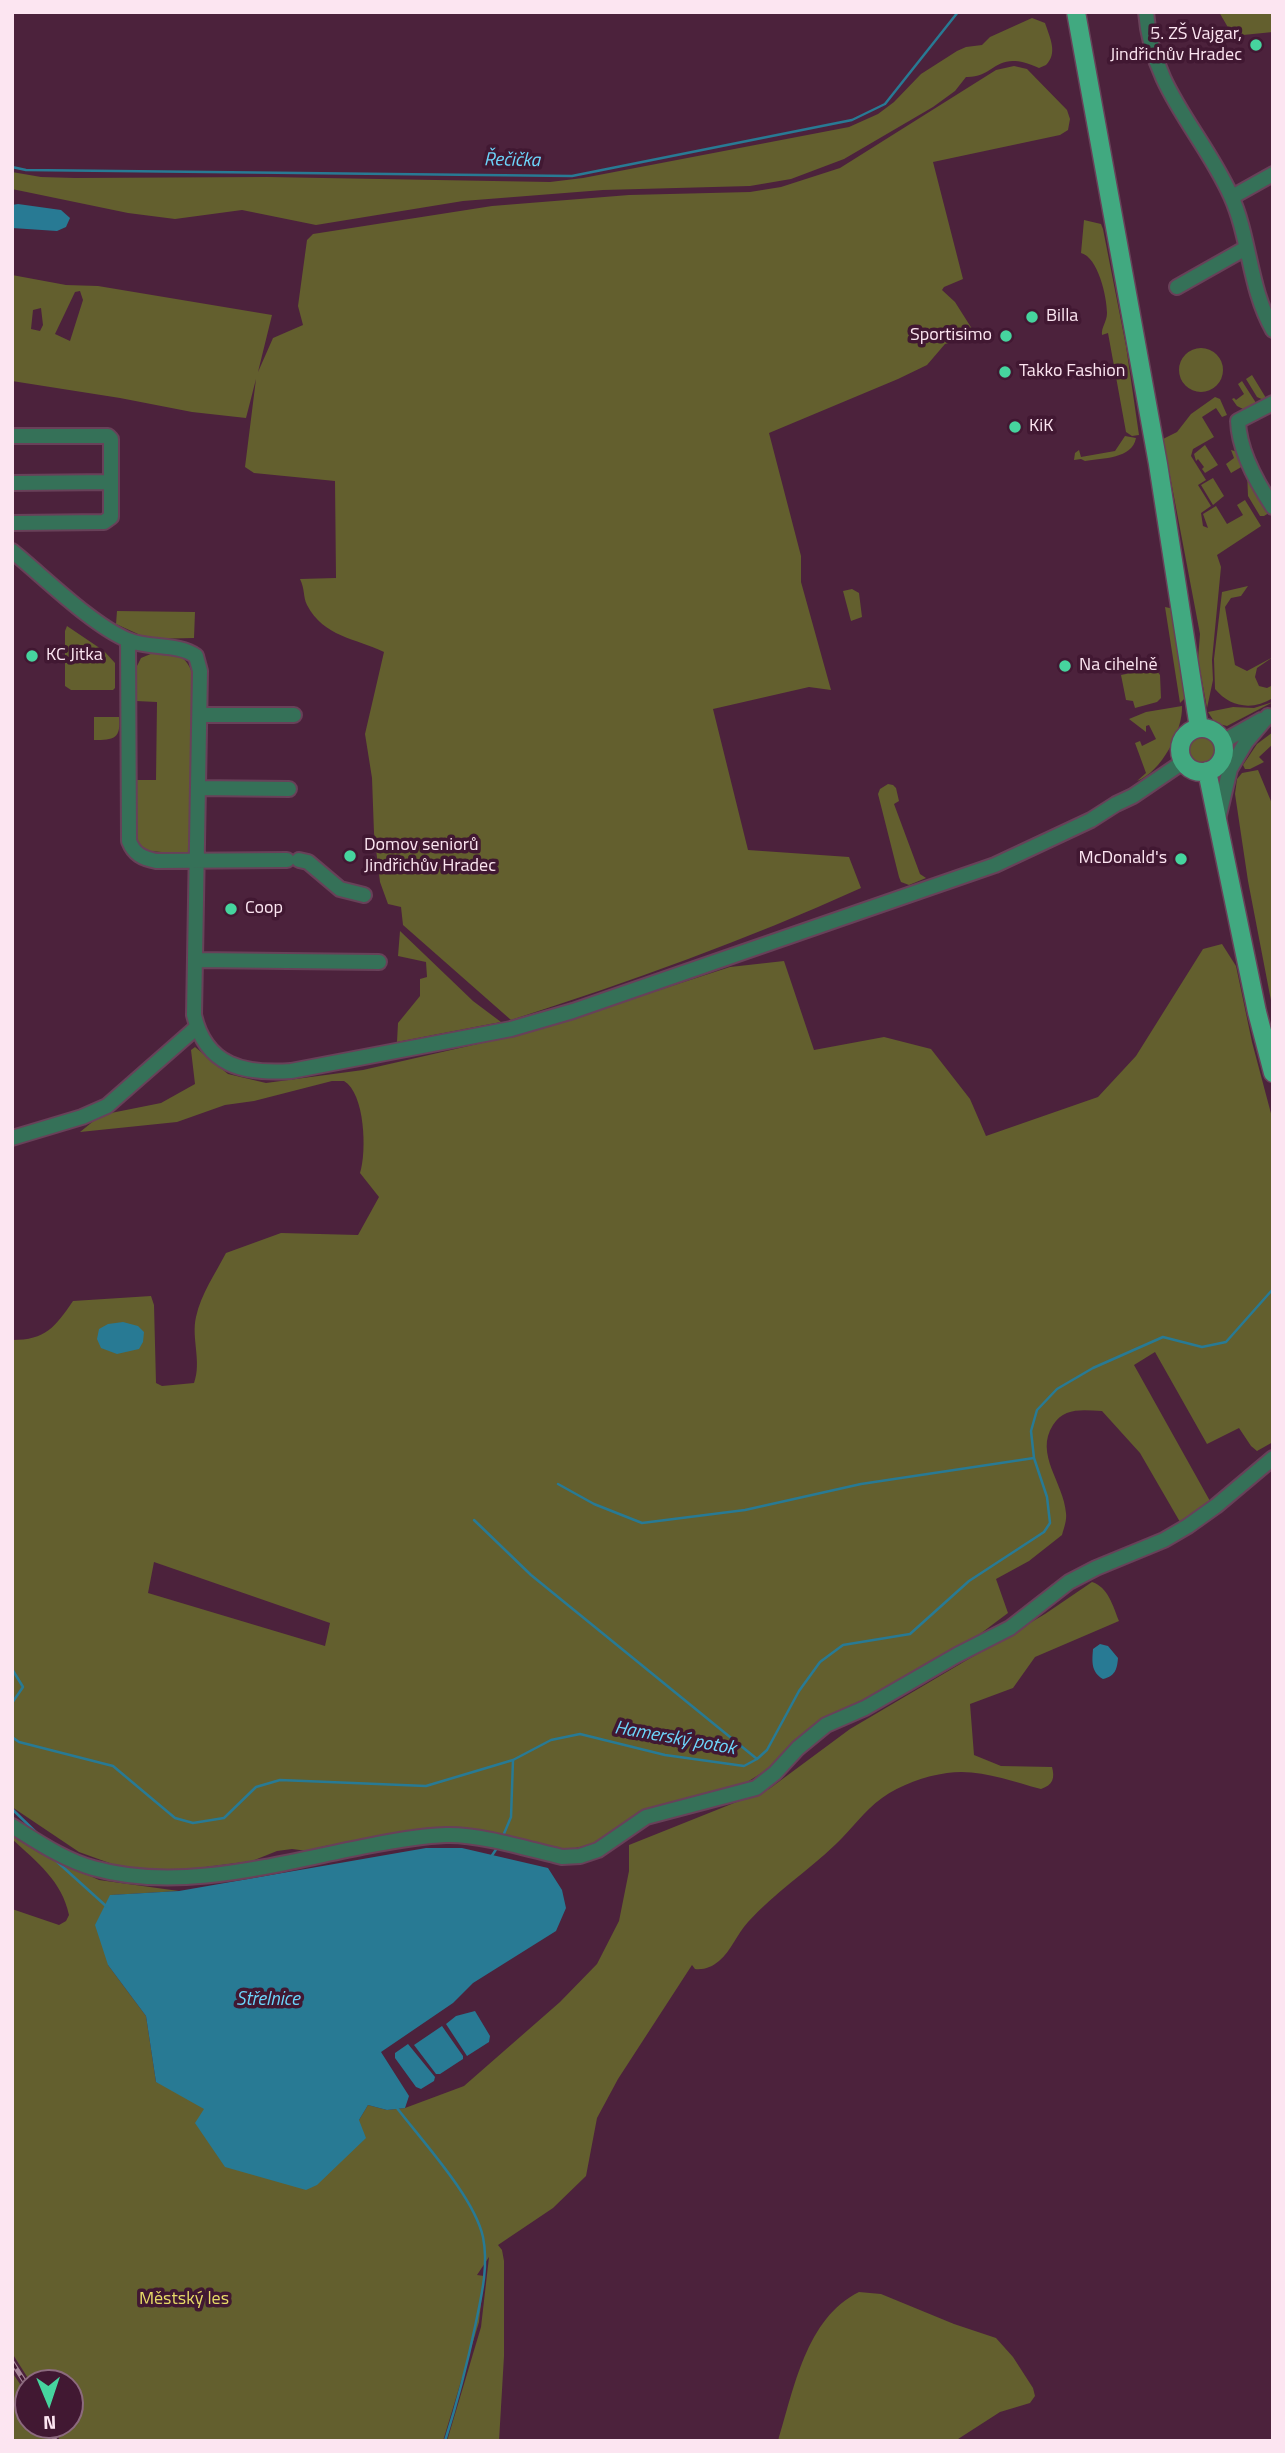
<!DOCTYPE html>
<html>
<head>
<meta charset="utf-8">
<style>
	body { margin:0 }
	#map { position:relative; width:1285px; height:2453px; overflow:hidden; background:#4c223c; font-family:"Titillium Web",sans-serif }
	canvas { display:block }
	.frame { position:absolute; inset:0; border:14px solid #fce5f1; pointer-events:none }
	.north { position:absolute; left:14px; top:2369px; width:70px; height:70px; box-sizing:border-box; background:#411832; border:2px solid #8c6a7e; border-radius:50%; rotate:178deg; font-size:19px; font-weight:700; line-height:28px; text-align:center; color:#fce5f1 }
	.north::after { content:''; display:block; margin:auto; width:24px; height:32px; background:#46d49e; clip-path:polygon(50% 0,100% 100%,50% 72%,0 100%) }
</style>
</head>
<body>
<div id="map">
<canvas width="1285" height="2453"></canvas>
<div class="frame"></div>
<div class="north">N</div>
</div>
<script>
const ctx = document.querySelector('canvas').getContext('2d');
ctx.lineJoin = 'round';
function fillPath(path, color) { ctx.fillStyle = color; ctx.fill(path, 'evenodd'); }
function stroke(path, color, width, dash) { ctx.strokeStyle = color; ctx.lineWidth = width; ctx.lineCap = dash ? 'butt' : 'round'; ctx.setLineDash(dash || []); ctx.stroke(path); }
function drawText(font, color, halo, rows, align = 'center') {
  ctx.font = font + ' "Titillium Web",sans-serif'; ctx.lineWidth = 7; ctx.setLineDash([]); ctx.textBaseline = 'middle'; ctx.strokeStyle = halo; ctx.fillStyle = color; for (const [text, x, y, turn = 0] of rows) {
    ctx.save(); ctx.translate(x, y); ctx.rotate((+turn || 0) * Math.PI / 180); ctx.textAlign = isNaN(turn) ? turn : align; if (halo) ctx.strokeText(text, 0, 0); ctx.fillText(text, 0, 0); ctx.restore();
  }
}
fillPath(new Path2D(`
	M1219 12H1273V32L1233 36Z
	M1032 18 1045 23C1050 38 1058 53 1046 65L1039 68C994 48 997 78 966 77L955 91 933 107 844 159 791 179 750 186 603 190 463 201 316 225 242 210 175 219 128 213 12 189V172L41 177 75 178 267 177 550 182 583 178 849 127 878 114 894 102 921 74 957 51 966 47 982 45 990 37Z
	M1014 66 1027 69 1067 110 1070 119 1068 130 1060 135 933 162 963 279 944 287 942 290 955 302 974 332V336L945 344 927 365 898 379 769 433 801 556V582L831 690 809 687 713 709 748 850 849 857 861 888C747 940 629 982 511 1020L403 925 401 907 388 904 380 882 374 833 372 778 365 734 384 652C355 638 324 637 307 605 303 597 305 589 300 579L336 578 335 481 254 473 245 467 256 379 246 418 192 412 120 398 12 381V275L66 285 98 286 272 315 258 372 273 338 303 325 298 306 307 240 313 234 492 206 629 195 750 192 781 187 840 168 996 70ZM80 291 83 300 70 341 55 334 75 292ZM41 308 43 325 40 331 31 329 33 310Z
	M1084 220 1101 224 1103 229 1126 346 1139 435 1132 436 1126 432 1108 333 1102 335C1101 327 1107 322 1107 313 1107 297 1098 257 1081 253Z
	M1179 370a22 22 0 1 1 44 0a22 22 0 1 1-44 0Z
	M1252 375 1266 398 1273 394V398L1266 401 1257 397 1246 379Z
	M1242 381 1258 406 1245 410 1237 406 1232 399 1234 398 1236 400 1244 394 1238 384Z
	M1215 397 1220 399 1227 415 1222 417 1216 408 1202 417 1214 437 1193 449 1191 456 1206 480 1198 485 1211 506 1201 513 1203 526 1208 528 1203 514 1216 506 1227 524 1243 515 1237 505 1245 500 1261 526 1217 555 1221 567 1212 660 1213 680 1207 708 1198 659 1200 634 1163 439 1177 432 1191 414Z
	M1125 436 1136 438C1132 459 1103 458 1085 461L1081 459 1074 460 1075 453 1079 450 1081 457 1115 451Z
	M1205 445 1218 465 1205 473 1202 469 1204 467 1198 459 1196 461 1194 454Z
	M1231 450 1238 452 1243 466 1231 473 1226 464 1234 458Z
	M1247 472 1272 511 1264 516H1260L1248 496Z
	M1213 478 1224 496 1213 505 1201 485Z
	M1248 586 1241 596 1231 598 1225 607 1235 665 1247 671 1273 657 1257 668 1255 677 1259 686 1267 688 1273 685V698C1252 711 1230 707 1215 689L1214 659 1222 592Z
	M852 589 859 593 862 617 851 621 843 591Z
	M1165 607 1174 609 1185 698 1180 703Z
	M117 611 195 612 194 638 149 639 116 624Z
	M67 626 104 651 115 663V688L113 690H71L65 686V631Z
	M153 653C178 654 185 653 194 677L192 849 186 854 149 851 139 846 135 838 137 780H156L157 702 136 701V668L141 658Z
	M1151 669 1157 671 1160 675 1161 698 1157 702 1135 708 1133 701 1126 700 1121 675Z
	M1273 702 1227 726 1215 723 1208 712 1233 707 1254 708Z
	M1182 706C1183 731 1161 772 1137 781L1146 773 1135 743 1140 741 1142 746 1156 739 1149 725 1146 726V732L1129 719 1146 712Z
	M94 717H119C121 739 114 740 94 740Z
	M1273 732V744L1259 757 1264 762 1250 769H1245L1243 765 1257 744Z
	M1189 750a13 13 0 1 1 26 0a13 13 0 1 1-26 0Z
	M1258 770 1273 806V1011L1248 881 1235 794 1237 779 1242 773Z
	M888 784 893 785 896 788 899 801 894 804 920 874 926 878 909 885 901 882 899 877 878 794 880 789Z
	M400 931 473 1001 501 1022 397 1042 398 1023 420 996V979L427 977 426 962 398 956Z
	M1222 944 1236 966 1252 1042 1273 1121V1442L1257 1451 1251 1446 1239 1428 1207 1444 1155 1352 1134 1365 1210 1501 1180 1522 1140 1453 1102 1411C1083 1410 1064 1407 1053 1425 1034 1454 1064 1483 1066 1513 1067 1520 1064 1528 1062 1535L1029 1561 996 1579 1008 1613 964 1646 736 1789 595 1844 555 1852 416 1837 325 1846 308 1851 292 1849 277 1851 252 1861 175 1871 126 1869 79 1852 12 1807V1340C46 1340 55 1327 73 1301L151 1296 154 1305 156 1383 162 1386 194 1383C202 1362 191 1338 196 1317 201 1294 215 1274 226 1253L281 1233 358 1235 379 1197 360 1173C367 1152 365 1093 344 1081H332L254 1101 225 1105 177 1122 80 1132 101 1115 161 1103 195 1084 191 1050 195 1047 228 1074 266 1083 363 1070 530 1032 730 967 784 961 814 1050 884 1037 931 1049 970 1099 986 1136 1098 1097 1136 1056 1203 949ZM154 1562 330 1623 325 1646 148 1593Z
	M1092 1582C1108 1587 1113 1606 1119 1621L1035 1657 1013 1688 970 1704 974 1755 1001 1766 1052 1767C1055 1778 1053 1785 1041 1789 1011 1781 978 1768 947 1773 925 1776 900 1785 882 1798 864 1811 852 1829 836 1844 808 1871 774 1893 748 1922 737 1934 731 1951 719 1961 712 1967 704 1970 695 1969L692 1965 618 2079 597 2118 586 2176 553 2208 498 2245 502 2250 504 2261V2356L499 2441H447L481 2327 489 2257 477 2275 484 2276 479 2322 443 2441H60L54 2425H70V2383H31L12 2353V1909L59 1925 66 1921 69 1915C62 1881 37 1862 12 1839V1836L41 1854 99 1880 179 1891 111 1895 108 1965 146 2016 156 2082 359 2120 368 2105 387 2110 405 2108 464 2086 560 2002 597 1964 619 1921 629 1871V1845L769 1789 850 1729 1045 1614Z
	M859 2292 881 2294 954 2324 996 2338 1013 2357 1033 2388 1035 2396 1030 2403 1000 2412 955 2441H778C794 2389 806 2318 859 2292Z
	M12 2372 28 2396V2425H43L50 2441H12Z`), '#635f2e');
fillPath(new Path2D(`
	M18 204 61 210 70 218 66 227 57 231 12 228V205Z
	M123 1322 138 1326 144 1332 143 1342 139 1349 117 1354 101 1348 97 1339 99 1329 108 1324Z
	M1100 1644 1108 1646 1118 1658C1117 1670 1115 1676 1103 1679 1091 1672 1092 1662 1093 1649Z
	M426 1848H462L548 1868 562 1890 566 1908 556 1931 473 1983 453 2003 381 2052 409 2096 405 2108 387 2110 368 2105 359 2120 366 2138 317 2185 306 2190 225 2167 195 2123 204 2109 156 2082 146 2016 108 1965 95 1925 110 1895 179 1891Z
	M475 2011 490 2036 489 2042 467 2056 446 2024 456 2016Z
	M442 2026 463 2056V2059L440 2074H436L414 2045Z
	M408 2044 435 2077 434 2081 421 2089 416 2087 395 2058V2053Z`), '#287a94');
stroke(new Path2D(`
	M12 167 26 170 572 176 852 120 885 104 958 12
	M558 1484 594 1504 642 1523 745 1510 861 1484 1034 1458
	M474 1520 531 1575 757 1759
	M12 1669 23 1687 12 1703
	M12 1737 19 1742 113 1766 175 1818 193 1823 224 1818 256 1787 280 1780 426 1786 513 1760 551 1740 580 1734 665 1755 744 1766 757 1759 767 1750 799 1691 820 1662 843 1645 910 1634 969 1581 1044 1532 1050 1523 1047 1497 1034 1458 1031 1431 1037 1410 1057 1389 1093 1368 1163 1337 1202 1347 1226 1342 1273 1289
	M12 1809 42 1838
	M503 1836 511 1817 513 1760
	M491 1857 499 1845
	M54 1859 106 1906
	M397 2108C423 2142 474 2197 483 2237 489 2267 481 2298 475 2327 467 2365 457 2403 445 2441`), '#287a94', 2.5);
const minor = new Path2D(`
	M1146 12C1152 90 1201 130 1231 196 1250 238 1249 288 1273 330
	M1232 197 1273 174
	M1177 287 1246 248
	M1273 403 1238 421C1239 451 1257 483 1273 507
	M12 436H108L111 439V517L104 522 12 523
	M12 483 111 482
	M12 551C44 577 92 625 128 640 149 649 178 643 196 656L200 671 194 1015C206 1067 245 1074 291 1071L511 1029 573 1011 995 865 1091 820 1116 804 1133 796 1183 762
	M128 640 129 841C134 854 142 858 156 861L287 860
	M206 715H294
	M1222 742 1261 720
	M198 788 289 789
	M1218 819 1230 769 1246 742 1268 716
	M299 860 308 862 340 889 364 895
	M195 960 379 962
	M12 1138 82 1117 107 1106 197 1027
	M12 1826C38 1842 64 1860 93 1868 181 1893 279 1863 367 1846 393 1841 419 1836 446 1835 480 1834 528 1849 562 1857L580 1856 598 1850 646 1817 756 1788 775 1773 798 1748 826 1725 865 1708 957 1655 1010 1628 1069 1582 1096 1568 1164 1540 1188 1526 1216 1506 1273 1458`);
const major = new Path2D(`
	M1076 12 1158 464 1199 728
	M1180 750a22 22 0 1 1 44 0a22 22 0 1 1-44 0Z
	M1207 771 1257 1012 1273 1073`);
stroke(minor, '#684159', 18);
stroke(major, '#684159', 21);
stroke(minor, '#357158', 14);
stroke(major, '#41a980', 18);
const rail = new Path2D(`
	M12 2362 28 2387
	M49 2425 55 2441`);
stroke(rail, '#a48396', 5);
stroke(rail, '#411832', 2.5, [8]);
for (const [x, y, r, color] of [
	[1256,45,7,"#46d49e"],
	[1032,317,7,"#46d49e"],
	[1006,336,7,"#46d49e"],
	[1005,372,7,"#46d49e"],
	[1015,427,7,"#46d49e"],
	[32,656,7,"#46d49e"],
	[1065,666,7,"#46d49e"],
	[350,856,7,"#46d49e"],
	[1181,859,7,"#46d49e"],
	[231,909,7,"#46d49e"]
]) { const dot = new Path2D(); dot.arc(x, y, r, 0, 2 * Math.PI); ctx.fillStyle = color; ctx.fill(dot); stroke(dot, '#411832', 2.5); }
drawText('18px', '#fce5f1', '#411832', [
	["5. ZŠ Vajgar,",1242,35,"right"],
	["Jindřichův Hradec",1242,56,"right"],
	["Billa",1046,317],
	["Sportisimo",992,336,"right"],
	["Takko Fashion",1019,372],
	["KiK",1029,427],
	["KC Jitka",46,656],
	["Na cihelně",1079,666],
	["Domov seniorů",364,846],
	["Jindřichův Hradec",364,867],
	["McDonald's",1167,859,"right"],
	["Coop",245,909]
], 'left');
drawText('18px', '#e7dc68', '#411832', [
	["Městský les",184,2300]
]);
drawText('italic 19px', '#6dd6fc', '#411832', [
	["Řečička",512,161,1],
	["Hamerský potok",675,1739,10],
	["Střelnice",268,2000]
]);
</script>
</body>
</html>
